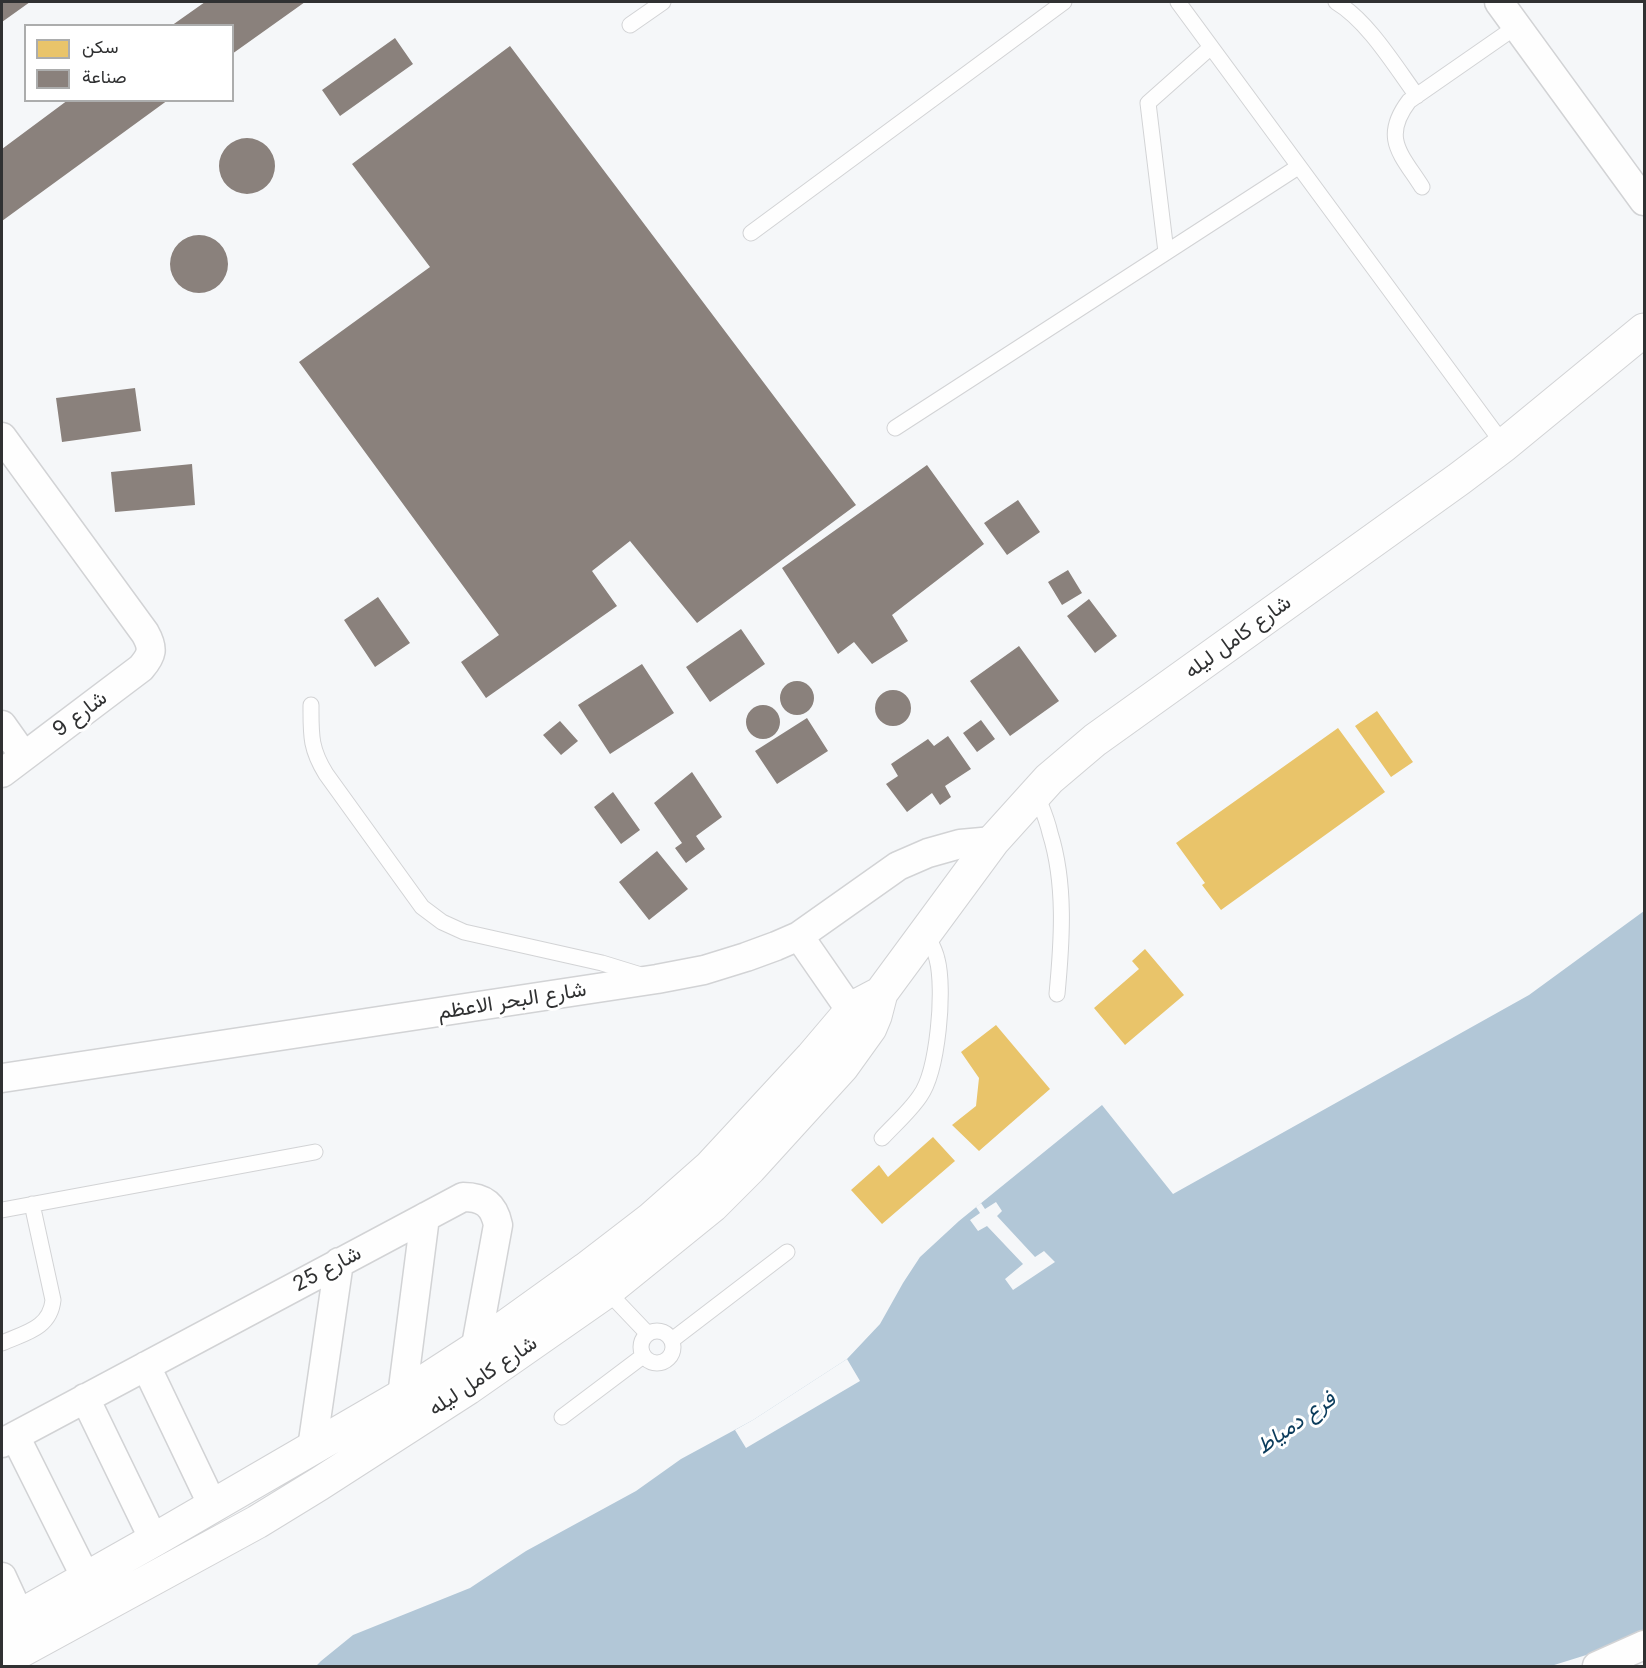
<!DOCTYPE html>
<html>
<head>
<meta charset="utf-8">
<style>
	body { margin:0 }
	#map { position:relative; width:1646px; height:1668px; overflow:hidden; background:#f5f7f9; font-family:Inter,Vazirmatn,sans-serif }
	canvas { display:block }
	.frame { position:absolute; inset:0; border:3px solid #303132; pointer-events:none }
	.legend { position:absolute; left:24px; top:24px; width:210px; height:78px; box-sizing:border-box; background:#fff; border:2px solid #acadad; margin:0; padding:8px 10px; list-style:none; font-size:18px; color:#303132 }
	.legend li { display:flex; align-items:center; gap:12px; height:30px }
	.legend b { width:30px; border:2px solid #acadad }
</style>
</head>
<body>
<div id="map">
<canvas width="1646" height="1668"></canvas>
<div class="frame"></div>
<ul class="legend">
<li><b style="height:16px;background:#e9c46a"></b>سكن</li>
<li><b style="height:16px;background:#8a817c"></b>صناعة</li>
</ul>
</div>
<script>
const ctx = document.querySelector('canvas').getContext('2d');
ctx.lineJoin = 'round';
function fillPath(path, color) { ctx.fillStyle = color; ctx.fill(path, 'evenodd'); }
function stroke(path, color, width, dash) { ctx.strokeStyle = color; ctx.lineWidth = width; ctx.lineCap = dash ? 'butt' : 'round'; ctx.setLineDash(dash || []); ctx.stroke(path); }
function drawText(font, color, halo, rows, align = 'center') {
  ctx.font = font + ' Inter,Vazirmatn,sans-serif'; ctx.lineWidth = 6; ctx.setLineDash([]); ctx.textBaseline = 'middle'; ctx.strokeStyle = halo; ctx.fillStyle = color; for (const [text, x, y, turn = 0] of rows) {
    ctx.save(); ctx.translate(x, y); ctx.rotate((+turn || 0) * Math.PI / 180); ctx.textAlign = isNaN(turn) ? turn : align; if (halo) ctx.strokeText(text, 0, 0); ctx.fillText(text, 0, 0); ctx.restore();
  }
}
fillPath(new Path2D(`
	M1644 911V1637L1551 1666H316L321 1661 353 1635 470 1588 526 1551 636 1491 681 1459 753 1420 847 1359 880 1324 903 1283 920 1257 959 1221 1102 1105 1173 1194 1529 995Z`), '#b2c7d7');
fillPath(new Path2D(`
	M996 1202 1002 1211 997 1216 1035 1257 1044 1251 1055 1262 1013 1290 1005 1279 1023 1264 987 1226 978 1231 970 1220 980 1213 976 1207 981 1203 985 1209Z
	M847 1359 860 1381 746 1448 735 1430 753 1420Z`), '#f5f7f9');
fillPath(new Path2D(`
	M1377 711 1413 762 1391 777 1355 726Z
	M1338 728 1385 792 1221 910 1202 885 1205 883 1176 843Z
	M1145 949 1184 995 1125 1045 1094 1008 1139 969 1132 961Z
	M996 1025 1050 1089 979 1151 952 1125 976 1106 979 1078 961 1052Z
	M933 1137 955 1161 882 1224 851 1190 879 1165 888 1177Z`), '#e9c46a');
fillPath(new Path2D(`
	M2 2H30L2 22Z
	M205 2H305L232 54V26H171Z
	M395 38 413 64 340 116 322 90Z
	M510 46 856 505 697 623 630 541 592 571 617 606 486 698 461 662 499 635 299 362 430 267 352 164Z
	M68 100H168L2 221V149Z
	M219 166a28 28 0 1 1 56 0a28 28 0 1 1-56 0Z
	M170 264a29 29 0 1 1 58 0a29 29 0 1 1-58 0Z
	M135 388 141 431 62 442 56 398Z
	M192 464 195 505 115 512 111 472Z
	M927 465 984 544 892 615 908 641 872 664 854 642 838 654 782 568Z
	M1018 500 1040 532 1007 555 984 523Z
	M1068 570 1082 593 1062 605 1048 582Z
	M378 597 410 643 375 667 344 620Z
	M1089 599 1117 636 1095 653 1067 616Z
	M741 629 765 664 710 702 686 667Z
	M1019 646 1059 701 1010 736 970 681Z
	M642 664 674 713 610 754 578 705Z
	M780 698a17 17 0 1 1 34 0a17 17 0 1 1-34 0Z
	M875 708a18 18 0 1 1 36 0a18 18 0 1 1-36 0Z
	M746 722a17 17 0 1 1 34 0a17 17 0 1 1-34 0Z
	M807 718 828 751 777 784 755 751Z
	M981 720 995 739 977 752 963 733Z
	M560 721 578 741 561 755 543 735Z
	M948 736 971 769 945 786 951 797 940 805 932 793 907 812 886 784 898 776 891 764 928 739 934 746Z
	M692 772 722 817 696 836 705 849 686 863 675 848 682 843 654 803Z
	M613 792 640 830 621 844 594 807Z
	M657 851 688 889 649 920 619 882Z`), '#8a817c');
const service = new Path2D(`
	M1178 2 1504 445
	M1336 2C1368 21 1395 66 1417 96
	M630 25 663 2
	M1422 187C1401 154 1381 138 1409 101L1517 26
	M751 233 1064 2
	M1166 252 1148 103 1211 47
	M895 428 1298 167
	M311 705C311 735 310 748 326 774L422 907 442 922 464 932 602 963 641 975
	M1036 793C1041 806 1047 819 1050 833 1066 884 1062 941 1057 994
	M882 1138C895 1124 910 1111 920 1096 938 1071 945 989 937 959 935 950 930 941 926 933
	M2 1210 315 1152
	M607 1291 647 1333
	M641 1347a16 16 0 1 1 32 0a16 16 0 1 1-32 0Z
	M672 1340 787 1252
	M2 1343C24 1333 50 1329 53 1300L32 1204
	M562 1417 643 1356`);
const minor = new Path2D(`
	M1499 2 1644 201
	M2 437 145 633C154 649 152 655 141 668L2 773
	M2 725 24 756
	M799 936 851 1011 869 1026
	M2 1078 657 979 704 970 746 957 776 946 799 936 898 866 928 853 960 844 993 841
	M146 1366 213 1506
	M402 1396 425 1217
	M85 1398 154 1540
	M15 1436 86 1578
	M2 1443 463 1197C484 1197 494 1205 498 1225L473 1362
	M312 1448 339 1262
	M2 1577 20 1616
	M1597 1666 1644 1645`);
const tertiary = new Path2D(`
	M2 1626 154 1540 402 1396 476 1348 586 1269 651 1219 711 1166 812 1057 851 1011 862 1003 881 993
	M2 1661 257 1522 319 1484 468 1388 607 1291 712 1206 750 1168 842 1067 870 1028 875 1016 881 993 993 841 1049 779 1095 740 1459 479 1504 445 1644 330`);
stroke(service, '#d2d3d5', 17);
stroke(minor, '#d2d3d5', 31);
stroke(tertiary, '#d2d3d5', 35);
stroke(service, '#fefefe', 15);
stroke(minor, '#fefefe', 28);
stroke(tertiary, '#fefefe', 33);
drawText('21px', '#303132', '#fff', [
	["شارع كامل ليله",1238,637,-36],
	["شارع 9",80,714,-37],
	["شارع البحر الاعظم",512,1001,-9],
	["شارع 25",327,1269,-28],
	["شارع كامل ليله",483,1376,-34]
]);
drawText('italic 22px', '#0a3b5b', '#fff', [
	["فرع دمياط",1296,1423,-35]
]);
</script>
</body>
</html>
